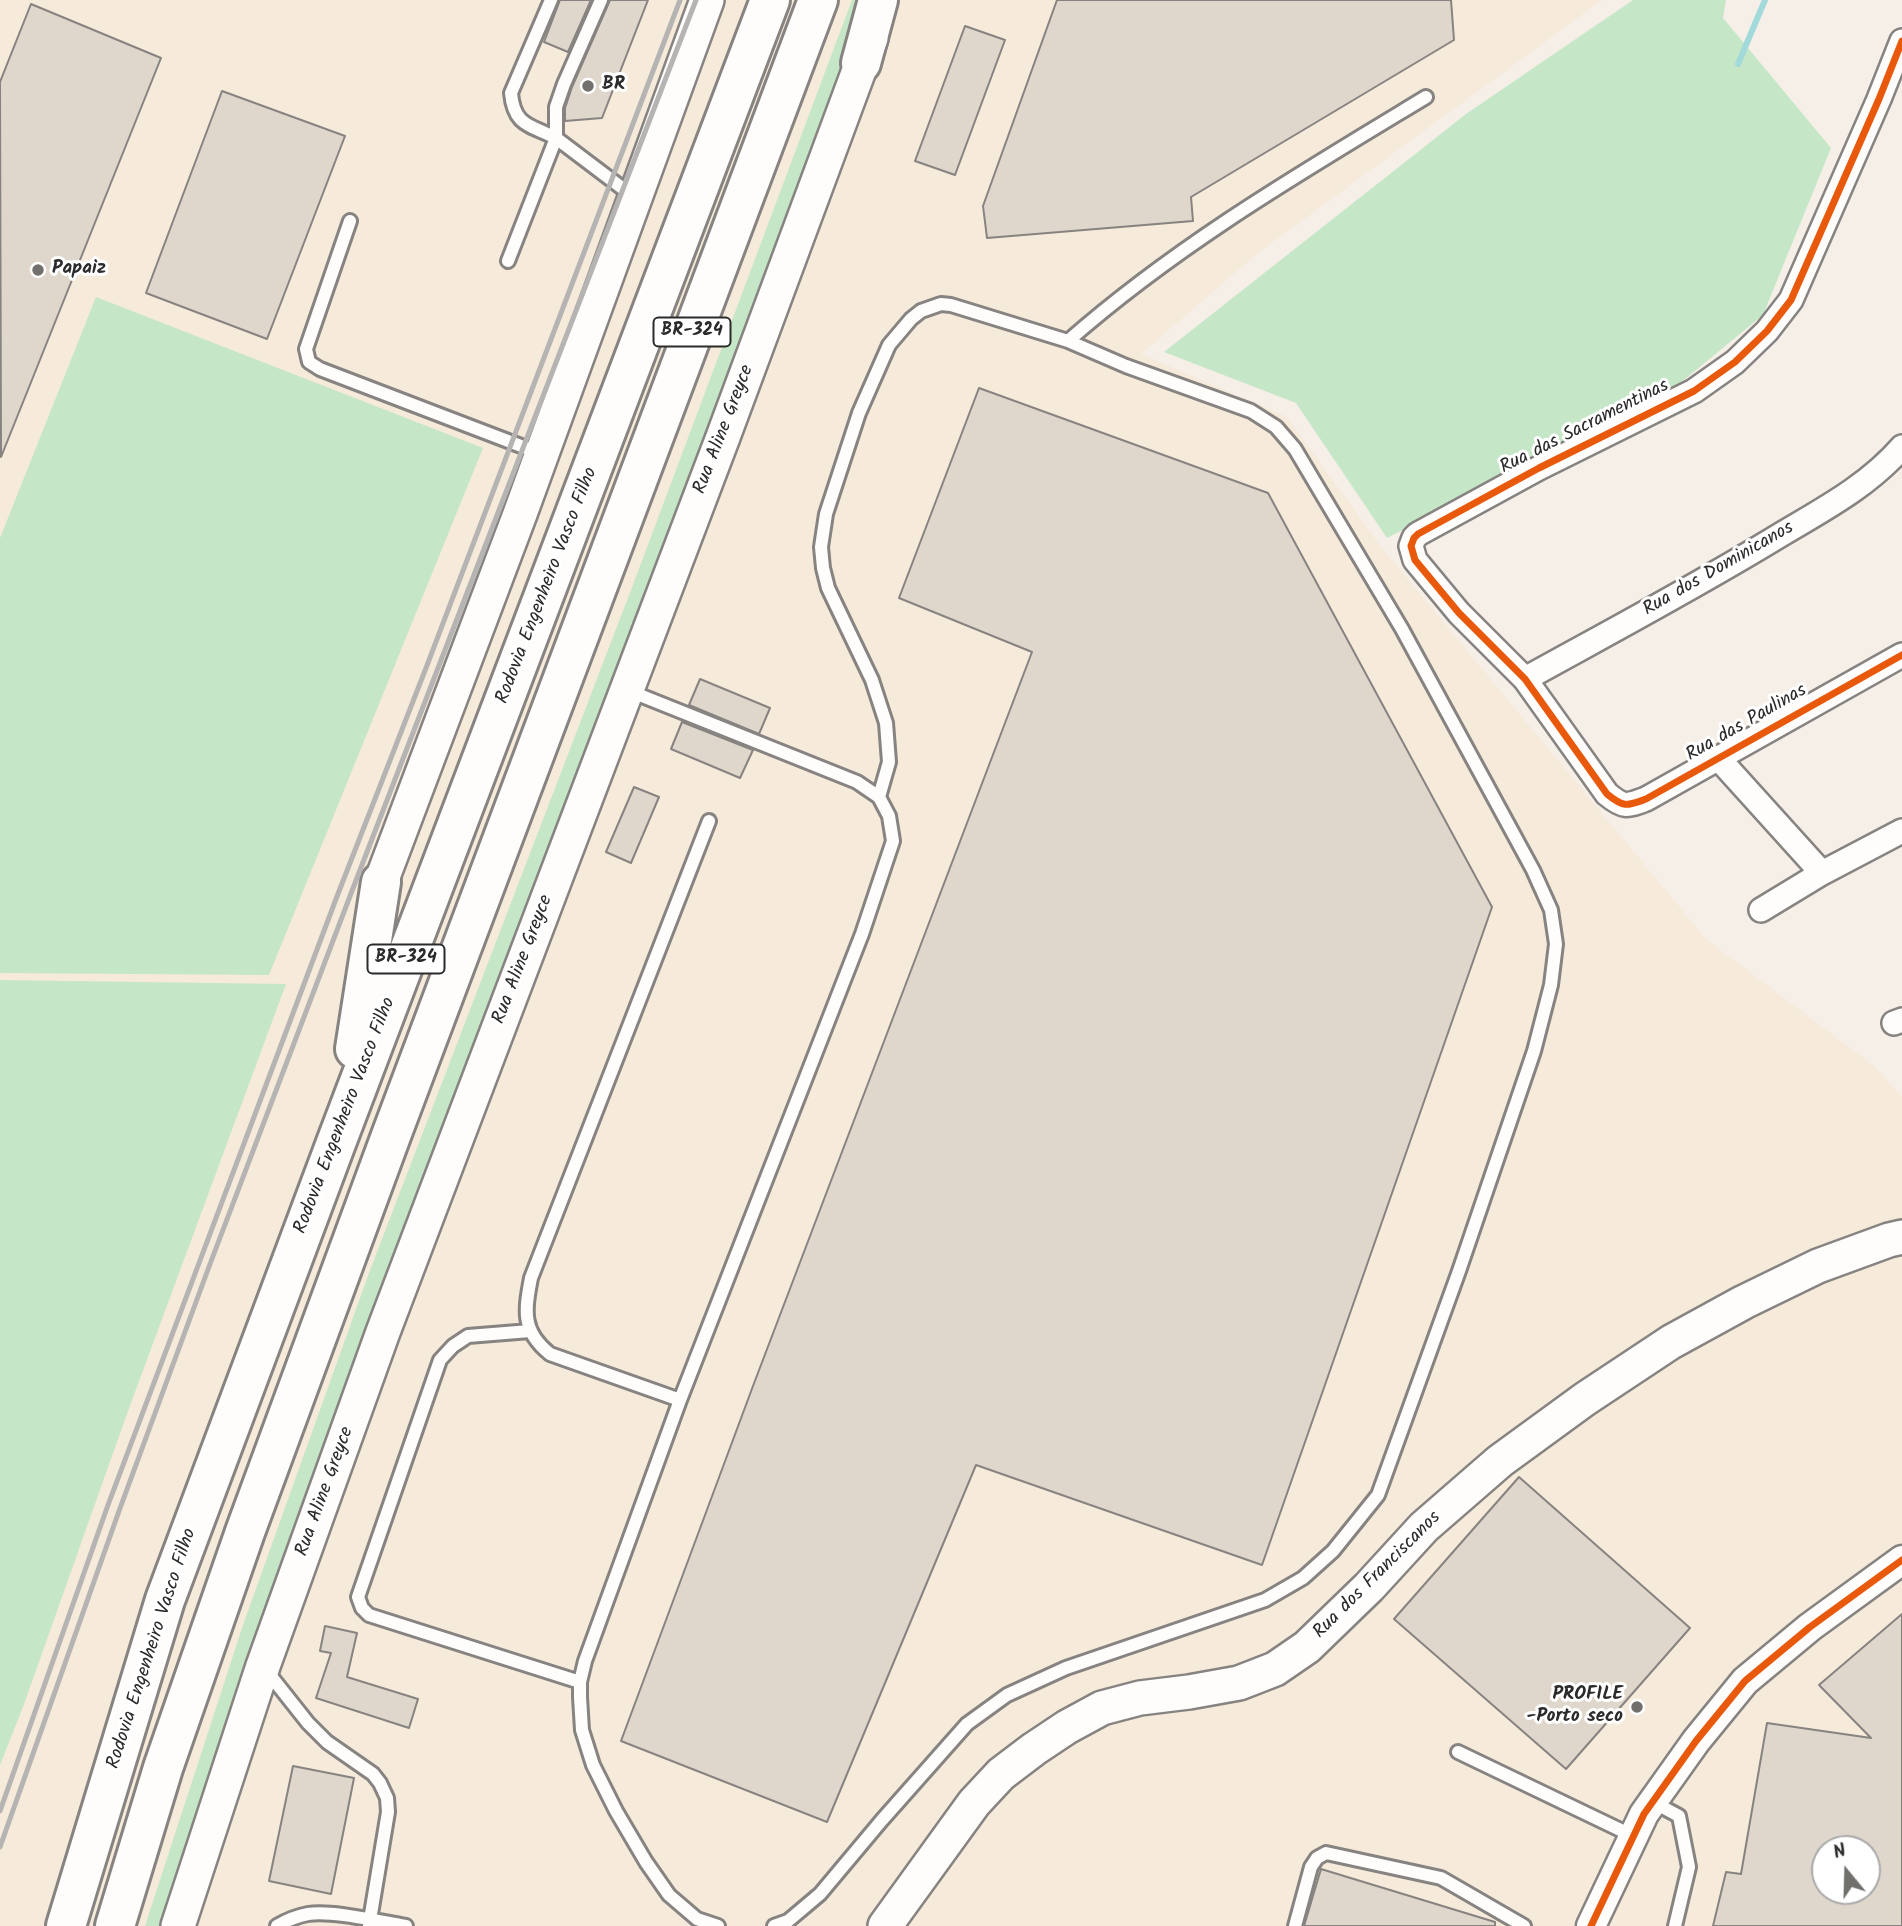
<!DOCTYPE html>
<html>
<head>
<meta charset="utf-8">
<style>
	body { margin:0 }
	#map { position:relative; width:1902px; height:1926px; overflow:hidden; background:#f5efe8; font-family:Kalam,sans-serif }
	canvas { display:block }
	.north { position:absolute; left:1811px; top:1835px; width:70px; height:70px; box-sizing:border-box; background:#fff; border:2px solid #aaa; border-radius:50%; rotate:341deg; font-size:19px; font-weight:700; line-height:28px; text-align:center; color:#2b2b2b }
	.north::after { content:''; display:block; margin:auto; width:24px; height:32px; background:#72706d; clip-path:polygon(50% 0,100% 100%,50% 72%,0 100%) }
</style>
</head>
<body>
<div id="map">
<canvas width="1902" height="1926"></canvas>
<div class="north">N</div>
</div>
<script>
const ctx = document.querySelector('canvas').getContext('2d');
ctx.lineJoin = 'round';
function fillPath(path, color) { ctx.fillStyle = color; ctx.fill(path, 'evenodd'); }
function stroke(path, color, width, dash) { ctx.strokeStyle = color; ctx.lineWidth = width; ctx.lineCap = dash ? 'butt' : 'round'; ctx.setLineDash(dash || []); ctx.stroke(path); }
function drawText(font, color, halo, rows, align = 'center') {
  ctx.font = font + ' Kalam,sans-serif'; ctx.lineWidth = 6; ctx.setLineDash([]); ctx.textBaseline = 'middle'; ctx.strokeStyle = halo; ctx.fillStyle = color; for (const [text, x, y, turn = 0] of rows) {
    ctx.save(); ctx.translate(x, y); ctx.rotate((+turn || 0) * Math.PI / 180); ctx.textAlign = isNaN(turn) ? turn : align; if (halo) ctx.strokeText(text, 0, 0); ctx.fillText(text, 0, 0); ctx.restore();
  }
}
fillPath(new Path2D(`
	M0 0H1602L1258 253 1141 354 1287 417 1382 548 1707 940 1874 1066 1902 1097V1926H0ZM1825 1849H1867V1891H1825Z`), '#f6eada');
fillPath(new Path2D(`
	M852 0H859L843 72 167 1926H145L243 1625 369 1273 631 590Z
	M1633 0H1726L1723 18 1831 148 1763 315 1679 384 1534 463 1387 538 1296 403 1164 352 1466 114Z
	M96 297 483 448 269 975 0 973V538Z
	M0 980 286 984 128 1411 23 1707 0 1765Z`), '#c6e7c7');
stroke(new Path2D(`
	M1738 64 1765 0`), '#a2dadb', 6);
const building = new Path2D(`
	M560 0H591L568 52 544 42Z
	M610 0H648L602 118 565 121V108L572 87Z
	M1057 0H1451L1454 40 1191 197 1193 221 987 238 983 206Z
	M31 4 161 58 1 457 0 82Z
	M965 26 1005 40 955 175 915 161Z
	M222 91 345 136 267 339 146 293Z
	M979 388 1268 493 1492 907 1262 1565 976 1465 827 1822 621 1741 753 1386 1032 652 899 598Z
	M700 679 770 708 759 734 689 705Z
	M682 722 753 750 740 778 671 749Z
	M634 787 659 797 631 863 606 852Z
	M1519 1477 1690 1628 1566 1769 1394 1619Z
	M1902 1614V1926H1713L1726 1872 1741 1874 1767 1723 1871 1738 1819 1685ZM1825 1849H1867V1891H1825Z
	M325 1626 357 1633 347 1677 418 1699 409 1728 316 1698 331 1653 320 1651Z
	M293 1766 354 1778 331 1894 269 1881Z
	M1321 1869 1495 1922V1926H1304Z`);
fillPath(building, '#e0d7cc');
stroke(building, '#868380', 2);
const service = new Path2D(`
	M601 0 564 84 556 107V138L634 197
	M350 221 306 349 309 362 320 369 542 454
	M508 261 556 138C530 125 514 126 511 93L551 0
	M1068 341C1177 245 1302 172 1426 97
	M627 690 857 782 879 797 889 816 893 841 862 934 680 1400 585 1661 580 1682V1697L582 1730 593 1765 616 1811 646 1862 669 1895 697 1919 718 1926
	M530 1331 468 1336 453 1346 440 1360 358 1597 362 1608 369 1615 580 1682
	M680 1400 550 1354C521 1331 525 1310 531 1278L709 821
	M266 1670 308 1723 327 1742 373 1774 380 1783 387 1798 388 1812 369 1926
	M1458 1752 1633 1836
	M1653 1802 1679 1816 1689 1867 1675 1926
	M277 1926C287 1920 297 1916 308 1914 332 1910 381 1922 406 1926
	M774 1926 788 1921 820 1894 882 1820 967 1724 1007 1695 1066 1668 1265 1600 1303 1578 1333 1551 1378 1495 1459 1271 1534 1051 1551 985 1556 944 1551 910 1533 870 1402 629 1295 449 1276 427 1251 411 1126 366 1068 341 951 305 941 304 921 311 911 319 889 345 859 413 826 514 821 547 823 568 828 588 872 680 886 723 889 762 879 797
	M1295 1926 1311 1867 1317 1858 1326 1853 1441 1878 1524 1926`);
const minor = new Path2D(`
	M1902 41 1879 99 1791 300 1767 331 1735 362 1694 391 1539 468 1418 534 1414 538 1411 546 1415 560 1459 613 1525 679 1607 794C1624 808 1627 806 1646 799L1902 655
	M1525 679C1610 632 1695 587 1777 537 1822 510 1867 487 1902 447
	M1719 759 1822 873
	M1761 910 1822 873 1902 831
	M1894 1023 1902 1020`);
const tertiary = new Path2D(`
	M1591 1926 1644 1814 1696 1741 1745 1681 1810 1627 1902 1560`);
const secondary = new Path2D(`
	M381 882 520 514 707 0
	M178 1926 263 1666 383 1332 723 437 871 38
	M885 1926 974 1803 1001 1774 1034 1749 1067 1727 1102 1708 1140 1698 1189 1692 1239 1683 1275 1669 1307 1647 1369 1587 1424 1527 1500 1461 1585 1399 1671 1342 1744 1302 1818 1266 1889 1240 1902 1237`);
const motorway = new Path2D(`
	M861 63 878 0
	M355 1049 381 882
	M66 1926 165 1600 336 1143 770 0
	M115 1926 163 1768 245 1532 392 1133 818 0`);
stroke(service, '#868380', 18);
stroke(minor, '#868380', 28);
stroke(tertiary, '#868380', 33);
stroke(secondary, '#868380', 38);
stroke(motorway, '#868380', 44);
stroke(service, '#fefdfc', 12);
stroke(minor, '#fefdfc', 23);
stroke(tertiary, '#fefdfc', 28);
stroke(secondary, '#fefdfc', 33);
stroke(motorway, '#fefdfc', 38);
stroke(new Path2D(`
	M0 1811 108 1505 336 899 426 668 680 0
	M0 1847 119 1511 210 1264 355 883 696 0`), '#b5b4b3', 5);
stroke(new Path2D(`
	M1902 41 1879 99 1791 300 1767 331 1735 362 1694 391 1539 468 1418 534 1414 538 1411 546 1415 560 1459 613 1525 679 1607 794C1624 808 1627 806 1646 799L1902 655
	M1591 1926 1644 1814 1696 1741 1745 1681 1810 1627 1902 1560`), '#e8590c', 7);
for (const [x, y, r, color] of [
	[588,86,7,"#72706d"],
	[38,270,7,"#72706d"],
	[1637,1707,7,"#72706d"]
]) { const dot = new Path2D(); dot.arc(x, y, r, 0, 2 * Math.PI); ctx.fillStyle = color; ctx.fill(dot); stroke(dot, '#fff', 2.5); }
for (const [x, y, w] of [
	[692,332,77],
	[406,959,77]
]) { const box = new Path2D(); box.roundRect(x - w / 2, y - 14.5, w, 29, 5); ctx.fillStyle = '#fff'; ctx.fill(box); stroke(box, '#2b2b2b', 2); }
drawText('bold 18px', '#2b2b2b', null, [
	["BR-324",692,332],
	["BR-324",406,959]
]);
drawText('bold 19px', '#2b2b2b', '#fff', [
	["BR",602,86],
	["Papaiz",52,270],
	["PROFILE",1623,1696,"right"],
	["-Porto seco",1623,1718,"right"]
], 'left');
drawText('19px', '#2b2b2b', '#fff', [
	["Rua das Sacramentinas",1585,428,-27],
	["Rua Aline Greyce",725,430,-69],
	["Rua dos Dominicanos",1719,570,-30],
	["Rodovia Engenheiro Vasco Filho",548,586,-69],
	["Rua das Paulinas",1747,724,-30],
	["Rua Aline Greyce",524,960,-69],
	["Rodovia Engenheiro Vasco Filho",346,1116,-69],
	["Rua Aline Greyce",326,1492,-70],
	["Rua dos Franciscanos",1378,1576,-45],
	["Rodovia Engenheiro Vasco Filho",153,1649,-72]
]);
</script>
</body>
</html>
